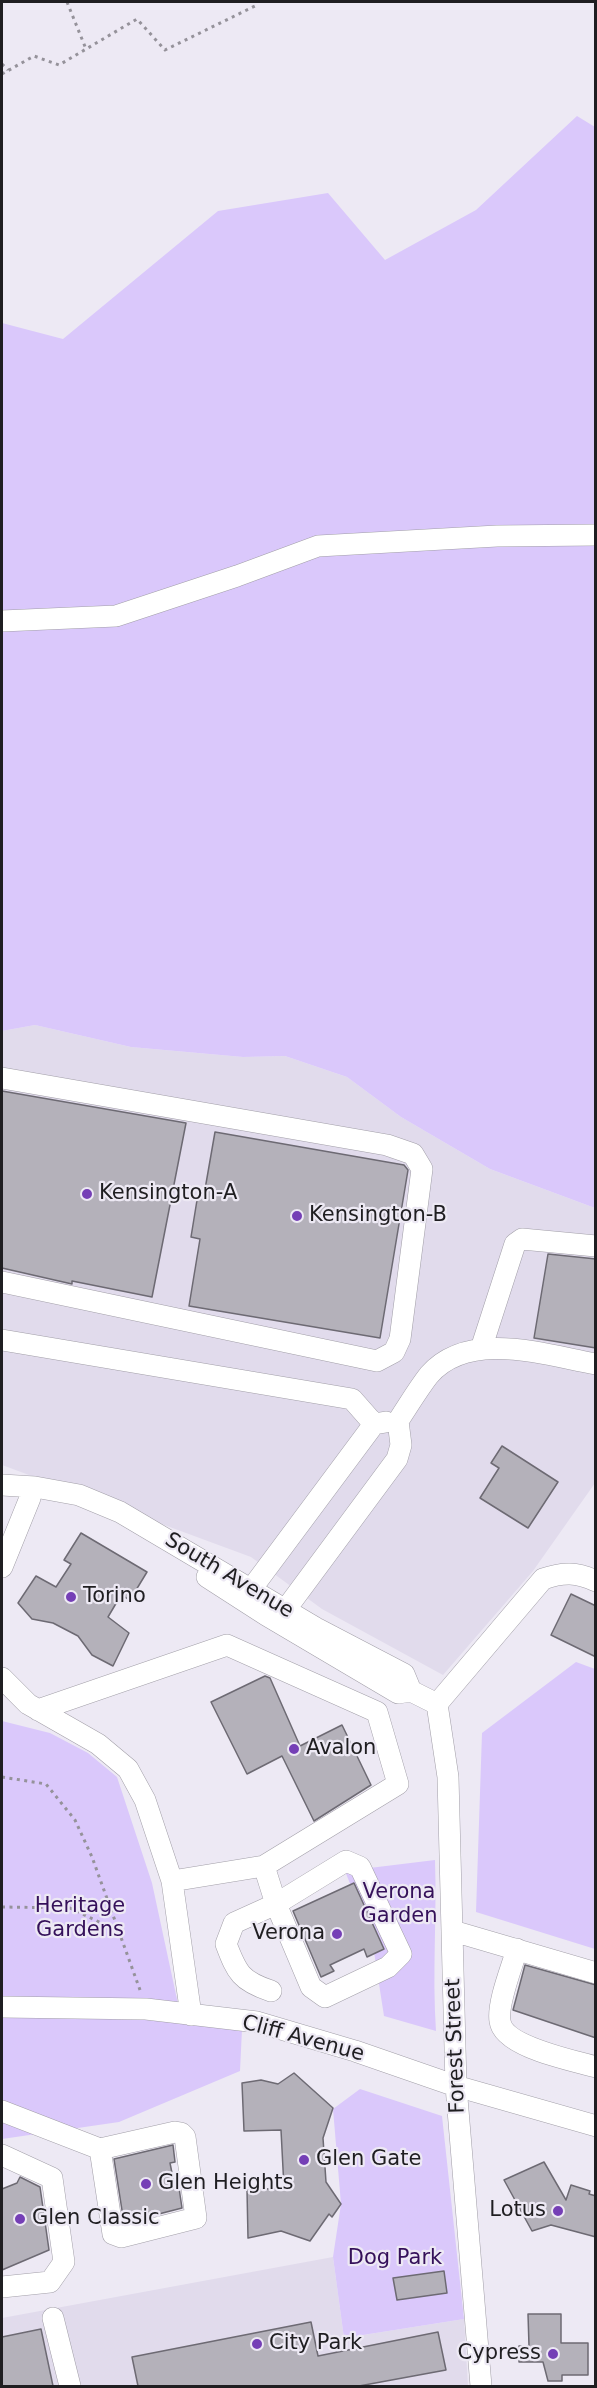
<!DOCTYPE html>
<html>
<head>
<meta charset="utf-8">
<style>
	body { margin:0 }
	#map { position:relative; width:597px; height:2388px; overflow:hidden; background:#ede9f4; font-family:"DejaVu Sans",sans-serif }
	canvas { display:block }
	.frame { position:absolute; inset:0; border:3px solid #1f1e21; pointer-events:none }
</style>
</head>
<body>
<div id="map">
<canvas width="597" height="2388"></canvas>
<div class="frame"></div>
</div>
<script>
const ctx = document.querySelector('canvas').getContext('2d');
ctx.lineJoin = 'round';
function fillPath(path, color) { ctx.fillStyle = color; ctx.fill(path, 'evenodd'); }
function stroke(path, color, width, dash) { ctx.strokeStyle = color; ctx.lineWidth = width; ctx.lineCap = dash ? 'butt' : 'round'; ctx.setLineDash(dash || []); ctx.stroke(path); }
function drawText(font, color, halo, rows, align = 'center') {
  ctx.font = font + ' "DejaVu Sans",sans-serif'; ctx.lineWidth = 4.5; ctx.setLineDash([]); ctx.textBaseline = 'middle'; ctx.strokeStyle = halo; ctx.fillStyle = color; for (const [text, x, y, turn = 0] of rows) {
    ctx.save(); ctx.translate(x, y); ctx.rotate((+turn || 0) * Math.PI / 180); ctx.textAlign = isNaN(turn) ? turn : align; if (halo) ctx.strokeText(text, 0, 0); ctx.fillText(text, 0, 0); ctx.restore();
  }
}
fillPath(new Path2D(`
	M35 1025 131 1047 243 1057 285 1056 347 1077 401 1117 490 1169 595 1208V1483L533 1571 443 1675 322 1609 251 1557 2 1465V1031Z
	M333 2257 344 2338 464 2319 468 2386H2V2318Z`), '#e1dbec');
fillPath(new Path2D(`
	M577 116 595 127V1208L490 1169 401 1117 347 1077 285 1056 243 1057 131 1047 35 1025 2 1031V323L63 339 218 211 328 193 385 260 476 210Z
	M576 1662 595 1669V1949L476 1912 482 1733Z
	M2 1721 50 1733 88 1753 117 1777 152 1883 178 2004 2 1998Z
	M435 1860C437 1917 432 1974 436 2031L384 2016 372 1939 345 1871Z
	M2 2016 146 2020 242 2029 240 2071 119 2122 2 2139Z
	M360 2089 442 2116 464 2319 344 2338 333 2257 341 2204 333 2109Z`), '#dac8fb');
const building = new Path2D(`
	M2 1091 186 1123 152 1297 72 1281V1284L2 1268Z
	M215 1132 404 1165 408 1170 380 1338 189 1306 200 1239 191 1237 198 1194 204 1195Z
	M548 1254 596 1259V1348L534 1338Z
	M502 1446 558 1482 528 1528 480 1498 499 1468 491 1463Z
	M81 1533 147 1572 130 1600 121 1595 108 1617 129 1633 113 1666 92 1655 78 1636 53 1623 32 1619 18 1603 36 1576 56 1587 71 1564 64 1560Z
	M571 1594 596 1606V1657L551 1635Z
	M265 1676 270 1678 300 1746 342 1725 371 1785 314 1821 282 1756 247 1774 211 1702Z
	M354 1883 384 1949 367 1957 364 1949 330 1965 334 1971 321 1977 293 1911Z
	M525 1965 596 1985V2038L513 2010Z
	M294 2073 333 2108 323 2138 326 2182 341 2204 332 2217 329 2214 310 2241 281 2231 248 2238 247 2190 284 2188 281 2130 244 2131 242 2083 261 2080 278 2084Z
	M173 2145 175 2162 170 2163 175 2188H179L182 2208 124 2223 114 2159Z
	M544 2162 566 2200 571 2185 590 2191 589 2194 596 2196V2237L551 2225 532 2231 504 2180Z
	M20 2177 40 2187 49 2250 2 2270V2189L17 2183Z
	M444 2271 447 2293 397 2300 393 2278Z
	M528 2314H561V2343H588V2375H562V2381H548L543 2362H519V2346H529Z
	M311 2322 318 2356 438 2332 446 2370 359 2386H138L132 2357Z
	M41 2329 53 2386H2V2337Z`);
fillPath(building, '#b4b1ba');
stroke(building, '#6d6a73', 1.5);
const minor = new Path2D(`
	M2 621 116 616 237 576 318 546 497 536 596 535
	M2 1078 387 1145 413 1154 422 1169 400 1339 394 1352 377 1361 2 1282
	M2 1340 352 1399 374 1424
	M481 1349 515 1244 522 1239 596 1246
	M2 1485 35 1487 79 1495 120 1512 316 1628 404 1674 411 1691 437 1704
	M2 1567 30 1498
	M207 1577 266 1615 398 1693 411 1691
	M252 1588 374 1424 386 1422
	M286 1609 397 1459 401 1445 398 1421C408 1406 418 1389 429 1375 469 1329 545 1355 596 1364
	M2 1678 28 1704 98 1744 128 1769 145 1800 172 1881 191 2015
	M437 1704 448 1777 456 2086 481 2386
	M437 1704 543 1579C563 1572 577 1572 596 1581
	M38 1710 227 1645 377 1712 398 1784 264 1866
	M346 1861 360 1867 401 1954 388 1967 325 1997 311 1987 276 1904Z
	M172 1881 264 1866 276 1904 234 1923 226 1944C237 1973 241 1981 271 1991
	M453 1931 596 1973
	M517 1949C512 1967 497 2003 500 2021 503 2047 572 2060 596 2067
	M2 2007 146 2009 257 2022 355 2051 456 2086 596 2126
	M2 2111 100 2149
	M175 2132 181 2133 185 2137 196 2218 121 2237 113 2234 100 2149Z
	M2 2155 52 2178 64 2262 50 2282 2 2287
	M53 2318 70 2386`);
stroke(minor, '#a29fa8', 22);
stroke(new Path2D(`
	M67 2 86 49
	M2 64 8 70
	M2 74 34 56 59 65 137 19 165 50 255 6
	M2 1777 46 1784 75 1820 92 1857 140 1990
	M2 1907 70 1908 118 1931`), '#95929a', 3, [3, 4.5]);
stroke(minor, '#fff', 21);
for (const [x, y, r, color] of [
	[87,1194,6,"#753fb6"],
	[297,1216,6,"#753fb6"],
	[71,1597,6,"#753fb6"],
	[294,1749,6,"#753fb6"],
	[337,1934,6,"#753fb6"],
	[304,2160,6,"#753fb6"],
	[146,2184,6,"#753fb6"],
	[558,2211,6,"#753fb6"],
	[20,2219,6,"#753fb6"],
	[257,2344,6,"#753fb6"],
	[553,2354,6,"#753fb6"]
]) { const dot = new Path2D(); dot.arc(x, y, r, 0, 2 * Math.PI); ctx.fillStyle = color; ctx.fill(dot); stroke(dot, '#ede9f4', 2); }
drawText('21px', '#1f1e21', '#ede9f4', [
	["Kensington-A",99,1194],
	["Kensington-B",309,1216],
	["Torino",83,1597],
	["Avalon",306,1749],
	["Verona",325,1934,"right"],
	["Glen Gate",316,2160],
	["Glen Heights",158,2184],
	["Lotus",546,2211,"right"],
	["Glen Classic",32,2219],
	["City Park",269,2344],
	["Cypress",541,2354,"right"]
], 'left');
drawText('21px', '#1f1e21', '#ede9f4', [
	["South Avenue",229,1576,31],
	["Cliff Avenue",303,2039,15],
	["Forest Street",456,2046,-92]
]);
drawText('21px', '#35115a', '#ede9f4', [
	["Verona",399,1893],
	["Garden",399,1917],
	["Heritage",80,1907],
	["Gardens",80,1931],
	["Dog Park",395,2259]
]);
</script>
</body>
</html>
